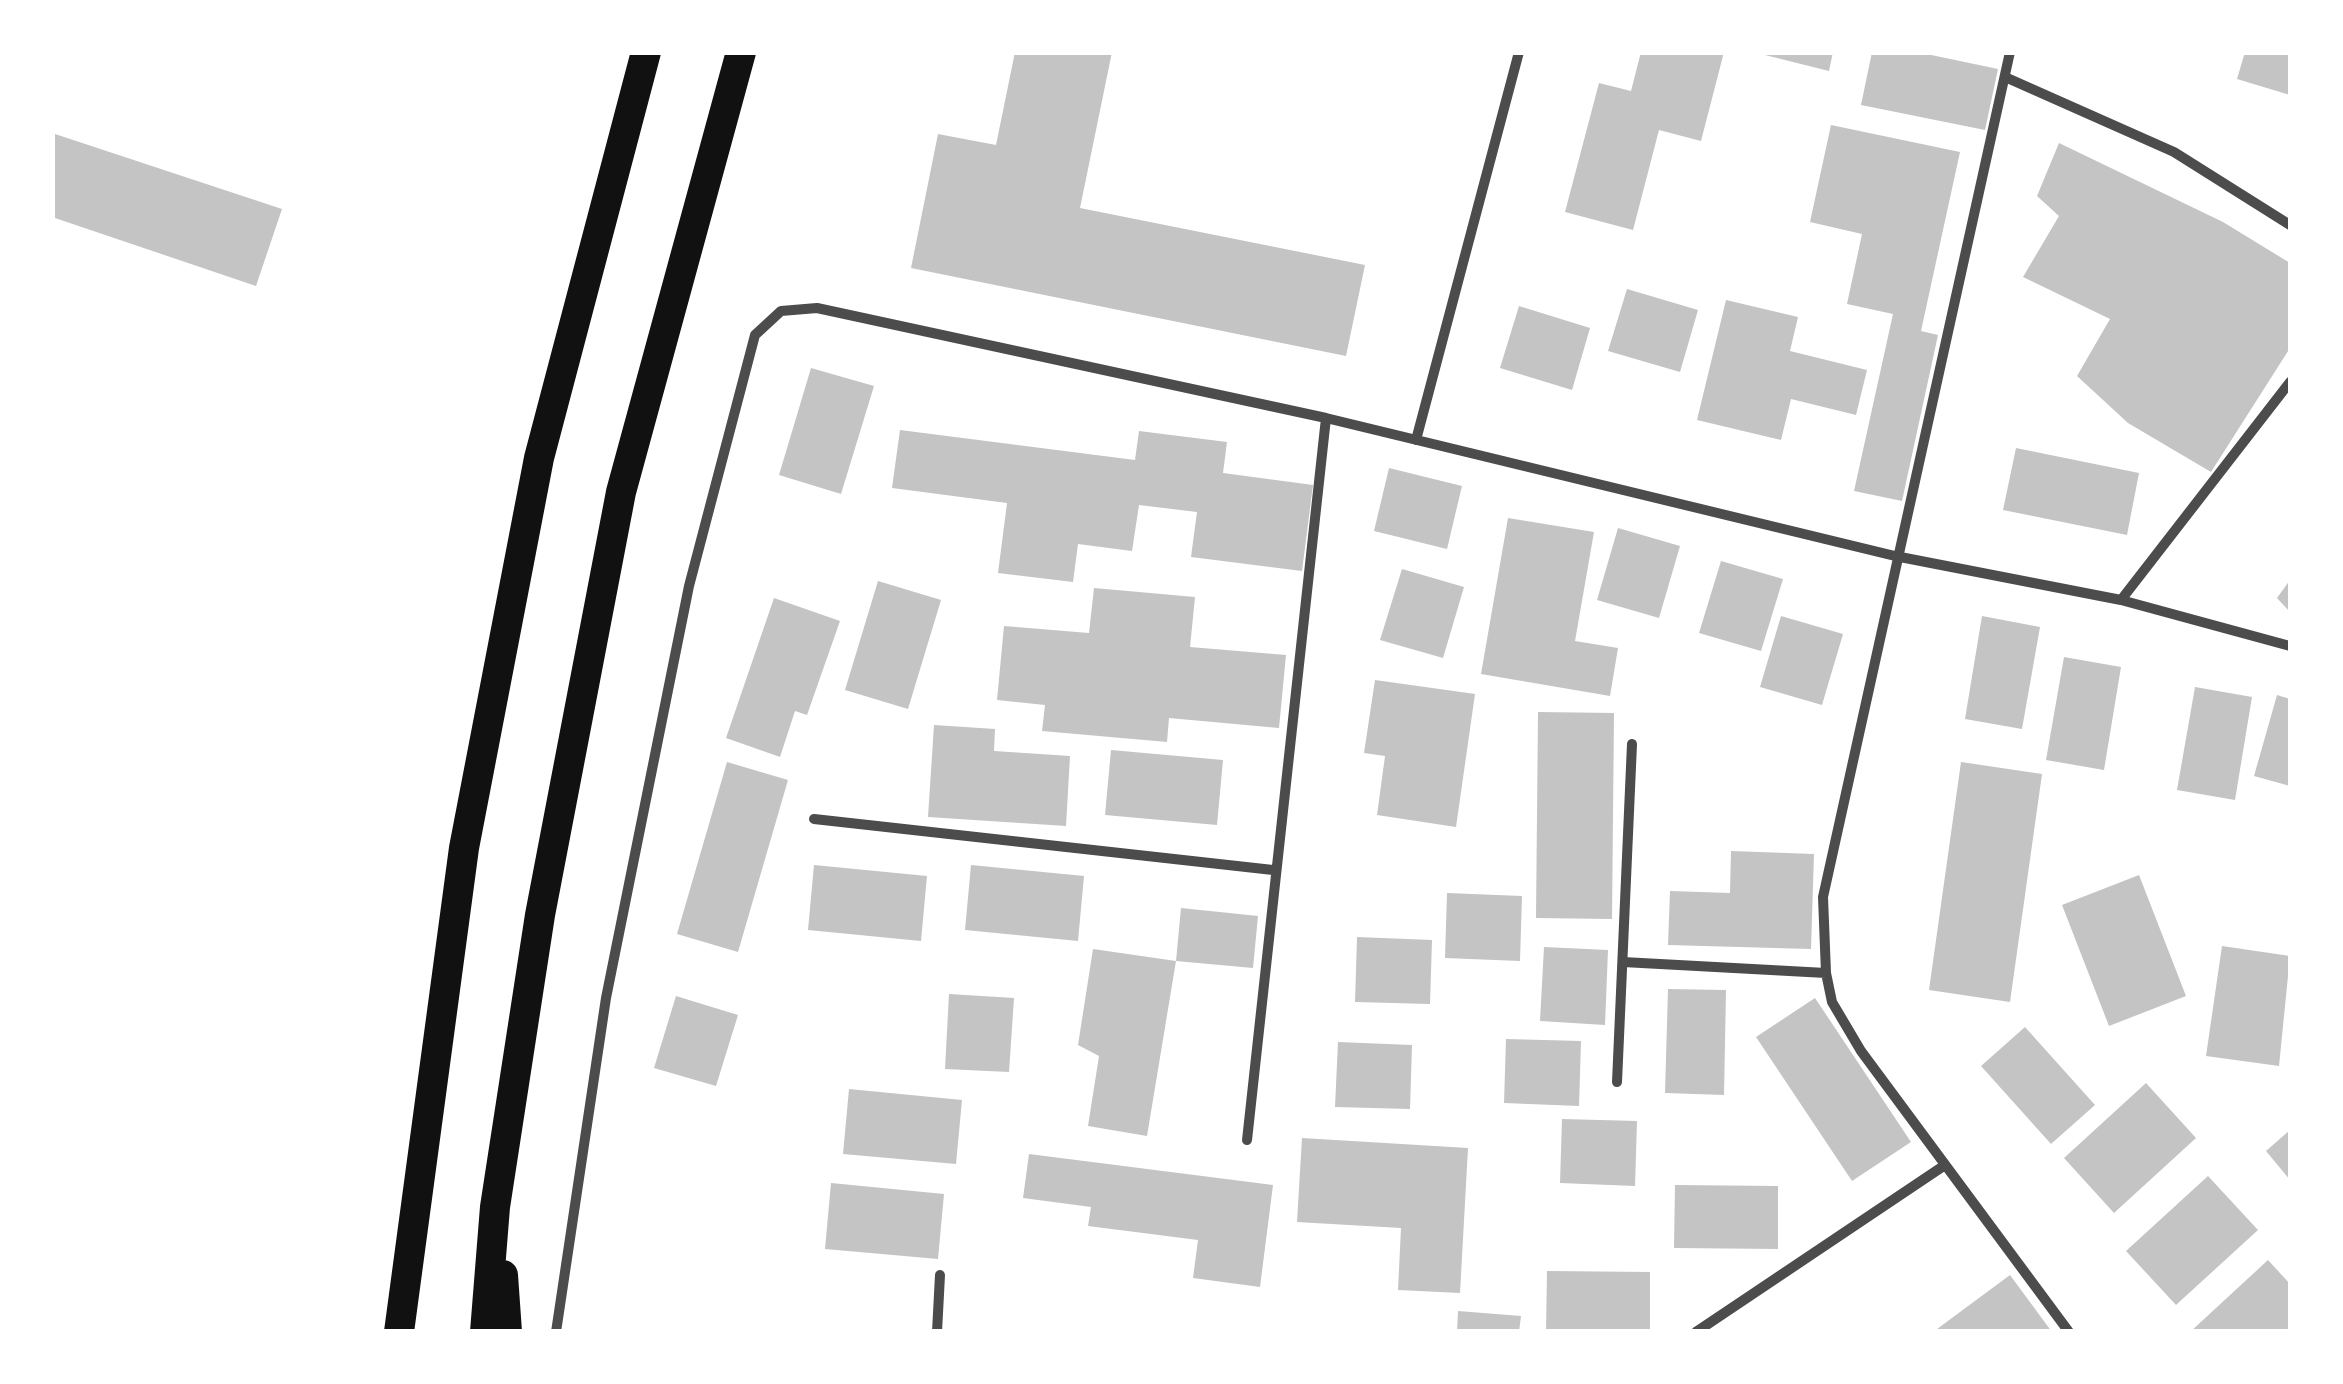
<!DOCTYPE html>
<html>
<head>
<meta charset="utf-8">
<style>
	body { margin:0 }
	#map { position:relative; width:2343px; height:1384px; overflow:hidden; background:#fff; font-family:"DejaVu Sans",sans-serif }
	canvas { display:block }
	.frame { position:absolute; inset:0; border:55px solid #fff; pointer-events:none }
</style>
</head>
<body>
<div id="map">
<canvas width="2343" height="1384"></canvas>
<div class="frame"></div>
</div>
<script>
const ctx = document.querySelector('canvas').getContext('2d');
ctx.lineJoin = 'round';
function fillPath(path, color) { ctx.fillStyle = color; ctx.fill(path, 'evenodd'); }
function stroke(path, color, width, dash) { ctx.strokeStyle = color; ctx.lineWidth = width; ctx.lineCap = dash ? 'butt' : 'round'; ctx.setLineDash(dash || []); ctx.stroke(path); }
fillPath(new Path2D(`
	M1015 52H1112L1080 208 1365 265 1346 356 911 268 938 134 996 145Z
	M1641 52H1724L1701 141 1659 130 1633 230 1565 212 1599 83 1631 91Z
	M1753 52H1833L1829 71Z
	M1872 52H1917L1998 69 1985 130 1861 105Z
	M2245 52H2290V95L2237 79Z
	M1831 125 1960 152 1921 331 1938 335 1902 501 1854 491 1893 314 1847 304 1862 234 1810 222Z
	M52 133 282 209 256 286 52 217Z
	M2059 143 2223 222 2290 263V348L2211 472 2128 423 2077 376 2110 319 2023 277 2059 216 2037 196Z
	M1627 289 1698 310 1680 372 1608 351Z
	M1726 300 1798 317 1790 351 1867 370 1856 415 1791 399 1781 440 1697 420Z
	M1519 306 1590 328 1572 390 1500 368Z
	M811 368 874 386 841 494 779 475Z
	M900 430 1135 460 1139 431 1227 442 1223 473 1313 485 1302 571 1191 557 1197 512 1139 505 1132 551 1078 544 1073 582 998 573 1007 503 892 488Z
	M2016 448 2139 473 2127 535 2003 510Z
	M1389 468 1462 486 1447 549 1374 531Z
	M1508 518 1594 532 1575 641 1618 648 1610 696 1481 674Z
	M1618 528 1680 546 1659 618 1597 600Z
	M1721 561 1783 579 1761 651 1699 633Z
	M1402 569 1464 587 1443 658 1380 640Z
	M2290 580V612L2277 598Z
	M878 581 941 600 908 709 845 690Z
	M1094 588 1195 597 1190 647 1286 655 1279 728 1169 718 1167 742 1042 731 1045 705 997 700 1004 626 1089 633Z
	M774 598 840 621 807 715 795 711 780 757 726 738Z
	M1781 616 1843 634 1822 705 1760 687Z
	M1982 616 2040 627 2022 729 1965 719Z
	M2064 657 2121 667 2104 770 2046 760Z
	M1375 680 1475 694 1456 827 1377 815 1385 756 1364 753Z
	M2195 687 2252 697 2235 800 2177 790Z
	M2277 695 2290 699V786L2254 776Z
	M1538 712 1614 713 1612 919 1536 918Z
	M934 725 995 729 994 751 1070 756 1066 826 928 817Z
	M1111 750 1223 760 1217 825 1105 815Z
	M727 762 788 780 738 952 677 934Z
	M1961 762 2042 774 2010 1002 1929 990Z
	M1731 851 1814 854 1811 949 1668 945 1670 891 1730 893Z
	M814 865 927 876 921 941 808 930Z
	M971 865 1084 876 1078 941 965 930Z
	M2139 875 2186 996 2109 1026 2062 905Z
	M1447 893 1522 896 1520 961 1445 958Z
	M1181 908 1258 916 1253 968 1176 961Z
	M1357 937 1432 940 1430 1004 1355 1002Z
	M2222 946 2290 956 2279 1066 2206 1056Z
	M1544 947 1608 950 1605 1025 1540 1021Z
	M1093 949 1176 961 1147 1136 1088 1126 1099 1056 1078 1045Z
	M1668 989 1726 990 1724 1095 1665 1093Z
	M949 994 1014 998 1009 1072 945 1069Z
	M676 996 738 1015 716 1086 654 1068Z
	M1815 998 1911 1142 1852 1181 1756 1037Z
	M2025 1027 2095 1105 2051 1144 1981 1066Z
	M1506 1039 1581 1041 1579 1106 1504 1103Z
	M1338 1042 1412 1045 1410 1109 1335 1107Z
	M2146 1083 2196 1138 2114 1213 2064 1158Z
	M849 1089 962 1100 956 1164 843 1154Z
	M1562 1119 1637 1121 1635 1186 1560 1183Z
	M2290 1130V1180L2266 1151Z
	M1302 1138 1468 1148 1460 1293 1398 1290 1401 1228 1297 1222Z
	M1029 1154 1273 1185 1260 1287 1193 1278 1198 1240 1088 1226 1091 1207 1023 1198Z
	M2208 1176 2258 1230 2176 1305 2126 1251Z
	M831 1183 944 1194 938 1259 825 1249Z
	M1675 1185 1778 1186V1249L1674 1248Z
	M2268 1260 2290 1284V1332H2190Z
	M1547 1271 1650 1272V1332H1546Z
	M2010 1275 2052 1332H1933Z
	M1458 1311 1521 1316 1519 1332H1457Z`), '#c4c4c4');
stroke(new Path2D(`
	M2010 52 1823 897 1826 973 1832 1002 1861 1051 2069 1332
	M2005 77 2174 152 2290 225
	M1416 440 1519 52
	M2121 600 2290 382
	M814 819 1273 870
	M1623 962 1826 973
	M1617 1082 1632 744
	M1247 1140 1326 418
	M556 1332 606 998 689 586 755 335 781 311 817 308 1326 418 1895 556 2121 600 2290 646
	M937 1332 940 1275
	M1696 1332 1945 1165`), '#4c4c4c', 10);
stroke(new Path2D(`
	M503 1275 507 1332
	M399 1332 464 848 539 458 646 52
	M485 1332 495 1207 540 915 621 492 741 52`), '#111', 30);
</script>
</body>
</html>
